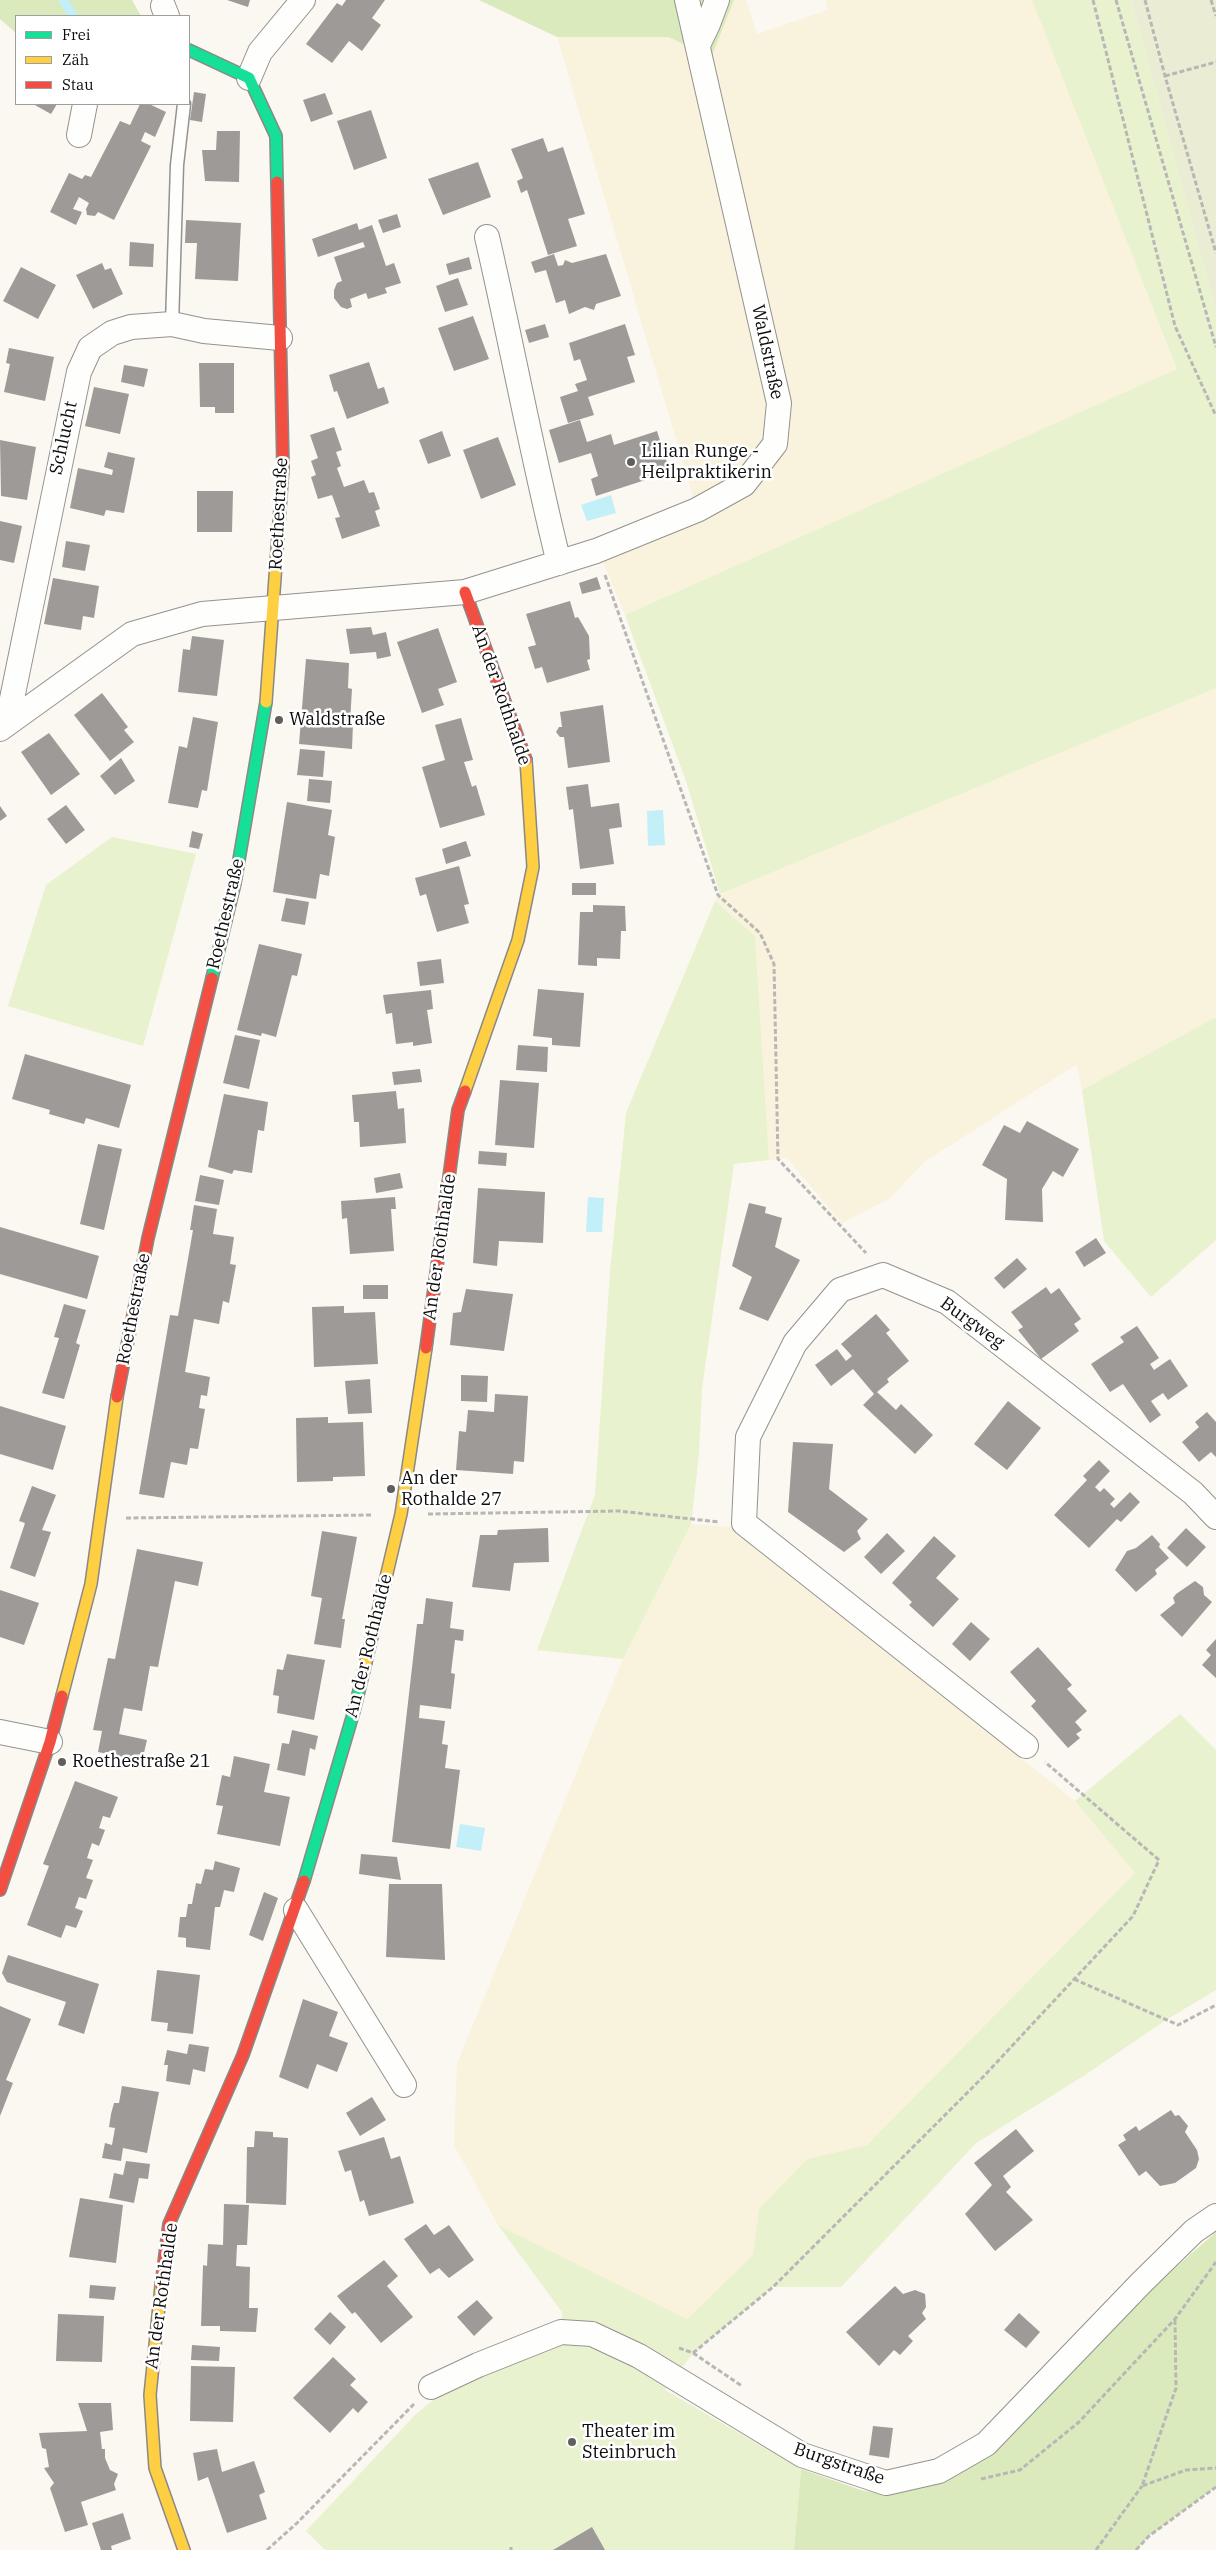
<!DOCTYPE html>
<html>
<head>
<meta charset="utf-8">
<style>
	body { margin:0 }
	#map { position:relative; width:1216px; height:2550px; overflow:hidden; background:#fbf7f1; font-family:"IBM Plex Serif",serif }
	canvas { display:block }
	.legend { position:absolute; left:15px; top:15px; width:175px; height:90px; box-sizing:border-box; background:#fff; border:1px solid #9e9e9e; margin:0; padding:6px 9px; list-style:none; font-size:15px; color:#0d0d0d }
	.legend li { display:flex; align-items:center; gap:10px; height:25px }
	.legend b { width:25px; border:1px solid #9e9e9e }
</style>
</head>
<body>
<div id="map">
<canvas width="1216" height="2550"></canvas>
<ul class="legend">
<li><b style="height:6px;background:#16e098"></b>Frei</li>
<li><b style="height:6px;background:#ffcf43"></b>Zäh</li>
<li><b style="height:6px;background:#f24e42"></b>Stau</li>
</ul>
</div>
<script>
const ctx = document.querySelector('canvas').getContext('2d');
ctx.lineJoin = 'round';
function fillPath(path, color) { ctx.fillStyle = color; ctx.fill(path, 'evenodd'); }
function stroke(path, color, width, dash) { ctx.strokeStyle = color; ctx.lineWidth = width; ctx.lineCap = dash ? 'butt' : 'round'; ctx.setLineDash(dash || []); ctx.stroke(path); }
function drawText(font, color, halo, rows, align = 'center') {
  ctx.font = font + ' "IBM Plex Serif",serif'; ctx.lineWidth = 5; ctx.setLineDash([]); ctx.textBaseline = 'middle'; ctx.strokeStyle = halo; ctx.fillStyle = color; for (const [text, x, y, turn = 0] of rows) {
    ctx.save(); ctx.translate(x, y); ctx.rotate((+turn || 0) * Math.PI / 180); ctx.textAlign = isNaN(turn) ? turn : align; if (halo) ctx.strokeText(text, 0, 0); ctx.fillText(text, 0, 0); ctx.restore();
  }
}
fillPath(new Path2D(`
	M734 0H746L757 34 828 10 826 0H1032L1177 369 625 615 600 554 697 510 557 37H669L711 58Z
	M1216 688V1017L1082 1090 1077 1064 924 1162 889 1199 842 1223 786 1157 769 1160 755 936 715 901 718 895Z
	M691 1524 731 1527 764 1556 1075 1801 1135 1873 867 2145 807 2159 759 2209 753 2255 687 2319 498 2225 454 2145 457 2064 623 1659Z`), '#f9f2dc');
fillPath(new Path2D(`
	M1032 0H1131L1216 312V688L720 894 686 781 625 615 1177 369Z
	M112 837 196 854 143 1046 8 1006 46 885Z
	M715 901 755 936 769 1160 734 1164 702 1388 699 1454 691 1524 623 1659 537 1650 595 1495 610 1272 626 1113Z
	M1216 1017V1240L1151 1297 1104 1241 1082 1090Z
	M1180 1714 1216 1750V1990L1166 2020 1085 2075 976 2143 841 2287H773L693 2353 665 2390 801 2469 794 2550H325L306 2531 415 2415 439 2395 467 2381 553 2349 561 2332 562 2312 498 2225 687 2319 753 2255 759 2209 807 2159 867 2145 1135 1873 1075 1801Z`), '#e9f2ce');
fillPath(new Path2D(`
	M0 0H132L141 16H16V33L0 19Z
	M479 0H734L711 58 669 37H557Z
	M1216 2232V2487L1149 2536 1136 2550H794L801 2469 864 2491 895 2493 951 2478 996 2449 1152 2288Z`), '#dbeabc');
fillPath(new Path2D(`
	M1131 0H1216V312Z`), '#eaedd3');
fillPath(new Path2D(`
	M611 495 616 513 587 521 581 505Z
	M663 810 665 845 648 846 647 811Z
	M588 1197 604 1198 602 1232H586Z
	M460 1824 485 1828 481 1851 456 1847Z`), '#c3eff9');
stroke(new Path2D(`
	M63 0 73 16`), '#c3eff9', 9);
fillPath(new Path2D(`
	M227 0H250L248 7Z
	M346 0H385L372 18 381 25 362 51 349 41 332 63 306 44 337 3 342 6Z
	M194 92 206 94 202 122 190 120Z
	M325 93 333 114 311 122 303 100Z
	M33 104H57L51 114Z
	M140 104H149L166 112 155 137 145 132 141 141 151 146 114 220 98 212 95 216 87 215 86 209 89 203 79 197 73 209 82 212 76 225 50 212 69 173 82 179 85 175 91 177 120 121 130 125Z
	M371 110 387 158 354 170 337 121Z
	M217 131H240L239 182 205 181 202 150H216Z
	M543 138 548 152 563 147 585 214 568 219 577 246 548 255 527 190 521 193 517 181 523 178 511 149Z
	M478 162 491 197 443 215 428 179Z
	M397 214 401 227 383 233 378 220Z
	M186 220 241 223 238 281 195 279 197 243H185Z
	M357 223 359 230 372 225 386 266 394 263 401 283 385 288 387 293 368 299 366 293 350 299 352 307 347 309 341 307 334 298V290L337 283 342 281 334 257 365 247 363 242 318 257 312 239Z
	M130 242 154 244 153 267 129 266Z
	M554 254 558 266 563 265 565 260 572 263 606 254 621 296 596 304 594 310 585 307 569 314 565 300 556 303 546 270 535 273 531 262Z
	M469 257 472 269 449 275 446 264Z
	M102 263 105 270 111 268 123 294 93 309 76 275Z
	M21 267 56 285 38 319 3 301Z
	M458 278 468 305 445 312 436 286Z
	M473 316 489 359 454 371 438 328Z
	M545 324 549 337 529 343 525 330Z
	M625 324 635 355 627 357 635 382 588 397 594 415 568 423 560 397 578 391 575 384 587 380 580 359 574 361 569 343Z
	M9 348 54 357 45 401 4 392 10 364 6 363Z
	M369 362 378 389 384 387 389 403 347 419 337 391 334 392 329 375Z
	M199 363H234V413H215V407H200Z
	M124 365 148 369 144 387 121 382Z
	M94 387 129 394 120 434 85 426Z
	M580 420 587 442 611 434 614 445 657 431 670 472 596 496 591 479 598 476 591 453 559 463 549 430Z
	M334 427 342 450 336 452 341 466 337 468 344 487 364 480 369 493 374 492 380 509 375 511 380 526 342 539 335 518 340 517 332 495 318 499 311 477 316 475 311 461 318 458 310 435Z
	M442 431 451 456 428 464 419 440Z
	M498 437 516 485 481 499 463 450Z
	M0 440 36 447 27 500 1 496Z
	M108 452 135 458 124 513 106 510 104 516 70 508 78 468 112 475 113 470 104 467Z
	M197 491H233L232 532H197Z
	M0 521 22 526 14 563 0 560Z
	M66 541 90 545 85 571 62 567Z
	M597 577 601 589 582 594 579 583Z
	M53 578 99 586 94 618 83 616 81 630 44 624Z
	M570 601 575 618 578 617 589 636 590 659 587 660 590 670 547 683 542 667 535 669 528 647 536 645 526 614Z
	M371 627 373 635 386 632 391 656 377 659 376 652 350 654 346 629Z
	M438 628 457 682 438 689 444 705 422 713 397 642Z
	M192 636 224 640 217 696 178 692 183 649 190 650Z
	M306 659 349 663 348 688 352 689 350 722 353 723 352 749 299 744Z
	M102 693 128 727 124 730 134 742 110 761 74 715Z
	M603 705 610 762 568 768 564 737H560L556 732 559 727H562L560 712Z
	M193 717 218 722 207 791 202 790 198 808 168 803 179 746 187 748Z
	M461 718 473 760 464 762 472 787 476 785 485 815 440 828 422 767 445 760 435 725Z
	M49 733 80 774 51 795 21 752Z
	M300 749 325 751 323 777 297 775Z
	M121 758 135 781 115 795 100 776Z
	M309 779 332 781 330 803 307 801Z
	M588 784 591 807 619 803 622 827 609 829 614 864 580 869 573 809 569 810 566 787Z
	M287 802 332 810 328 835 335 837 329 876 320 874 316 899 273 892Z
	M66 805 85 830 66 844 47 819Z
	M0 806 7 816 0 821Z
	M192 831 203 834 199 849 189 847Z
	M466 841 471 856 446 864 442 849Z
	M459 866 469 904 464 905 469 923 437 932 426 894 420 896 415 878Z
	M572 883H596V895H572Z
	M286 898 309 902 305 925 281 921Z
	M593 905 625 906 626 931H621L620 959 597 958V966L578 965 580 912H593Z
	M259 944 302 954 297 976 292 975 276 1037 262 1033 261 1036 237 1030Z
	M441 959 444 983 420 986 417 962Z
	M538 989 584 993 580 1047 552 1045V1038L533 1036Z
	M431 990 433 1009 427 1010 432 1043 413 1046V1042L396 1044 392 1013 386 1014 383 995Z
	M235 1035 260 1040 249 1089 223 1083Z
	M518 1045 548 1047 547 1072 516 1070Z
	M25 1054 131 1085 119 1128 86 1118 84 1124 49 1114 50 1110 12 1099Z
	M420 1069 422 1082 394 1085 392 1072Z
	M500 1080 539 1083 534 1148 495 1145Z
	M396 1091 398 1109 404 1108 406 1143 360 1147 359 1122H354L352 1095Z
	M224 1094 268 1102 264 1131 258 1130 252 1173 234 1170 232 1174 208 1167Z
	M1027 1121 1079 1149 1063 1177 1053 1171 1042 1189 1043 1222 1005 1220 1007 1179 982 1165 1004 1125 1020 1133Z
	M98 1144 122 1149 104 1230 80 1224Z
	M479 1151 507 1153 506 1166 478 1164Z
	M400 1173 403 1188 376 1193 374 1178Z
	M200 1175 224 1180 219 1205 195 1201Z
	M478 1188 545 1192 543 1243 499 1241 497 1266 473 1263Z
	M395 1197 396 1209H391L394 1251 350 1254 347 1218 342 1219 341 1201Z
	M749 1203 766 1207 765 1213 782 1218 775 1247 800 1260 768 1321 739 1309 752 1277 732 1266Z
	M194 1205 217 1209 213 1234 234 1237 230 1264 236 1265 229 1303 223 1301 219 1324 194 1319 185 1372 210 1377 207 1396 201 1395 199 1408 205 1409 198 1449 190 1448 187 1465 171 1462 164 1498 139 1494 170 1315 178 1316 193 1230H190Z
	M0 1227 99 1256 87 1299 0 1274Z
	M1096 1238 1106 1253 1084 1267 1075 1252Z
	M1017 1258 1027 1269 1004 1289 994 1278Z
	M363 1285H388V1299H363Z
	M1046 1287 1051 1294 1059 1288 1081 1319 1074 1324 1079 1331 1041 1359 1018 1330 1023 1327 1011 1312Z
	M466 1289 513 1294 504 1351 450 1345 453 1313 461 1312Z
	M64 1304 86 1310 76 1343 80 1345 64 1399 42 1393 59 1338 54 1337Z
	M344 1306V1313L375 1312 378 1364 314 1367 312 1307Z
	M876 1314 890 1330 886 1333 909 1361 887 1379 889 1382 877 1392 896 1410 901 1404 933 1435 915 1454 863 1405 874 1394 853 1369 831 1386 815 1365 837 1349 846 1361 852 1356 841 1344Z
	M1137 1326 1159 1358 1150 1364 1154 1370 1170 1359 1188 1386 1168 1400 1163 1393 1151 1401 1161 1415 1150 1423 1123 1384 1110 1392 1091 1364 1124 1342 1120 1337Z
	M461 1375 488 1376 487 1402 461 1401Z
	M370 1379 372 1413 348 1414 345 1381Z
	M495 1394 528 1396 524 1462 514 1461 513 1474 456 1470 459 1431 466 1432 468 1410 494 1412Z
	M1008 1401 1041 1428 1007 1470 974 1444Z
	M0 1406 66 1426 53 1470 0 1454Z
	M1207 1412 1216 1422V1457L1211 1452 1199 1462 1182 1442 1199 1427 1195 1422Z
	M328 1417V1423L363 1422 365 1476 333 1477V1481L297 1482 296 1418Z
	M793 1442 833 1444 829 1489 868 1519 857 1531 861 1539 844 1552 788 1512Z
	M1099 1460 1110 1471 1095 1487 1100 1492 1104 1488 1115 1499 1110 1504 1114 1508 1130 1492 1140 1502 1121 1522 1117 1519 1089 1548 1054 1515 1087 1480 1083 1476Z
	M32 1486 56 1495 42 1530 51 1532 35 1577 10 1568 25 1523 19 1521Z
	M548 1528 549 1562 514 1563 510 1591 472 1587 480 1535H497L498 1530Z
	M1186 1528 1206 1547 1187 1567 1167 1548Z
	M322 1531 357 1537 342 1619H345L341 1648 314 1644 322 1598 311 1596Z
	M887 1533 905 1551 881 1574 864 1557Z
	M1152 1535 1160 1544 1159 1547 1169 1558 1155 1570 1157 1574 1136 1592 1115 1570 1127 1551 1136 1548Z
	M934 1536 956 1556 936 1578 959 1599 933 1627 909 1605 912 1602 892 1583Z
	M137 1549 203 1562 198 1586 175 1581 158 1667 150 1666 142 1711 124 1708 119 1734 147 1740 142 1761 98 1752 102 1731 93 1730 108 1658 115 1659Z
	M1195 1581 1203 1587 1204 1595 1212 1602 1182 1637 1160 1615 1175 1603 1173 1598 1176 1594Z
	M0 1590 39 1603 24 1645 0 1637Z
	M426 1598 453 1602 450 1628 464 1630 463 1641 455 1640 451 1673 455 1674 451 1709 420 1705 419 1718 445 1721 442 1744 448 1745 445 1768 460 1770 450 1849 392 1842 417 1624H423Z
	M971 1622 990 1639 970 1661 952 1644Z
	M1216 1639V1678L1202 1665 1211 1655 1206 1650Z
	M1038 1647 1072 1685 1067 1689 1087 1711 1075 1722 1082 1730 1076 1734 1080 1738 1068 1748 1031 1706 1036 1701 1010 1672Z
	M287 1654 325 1660 314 1720 277 1713 279 1696 273 1695 277 1669 283 1670Z
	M292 1730 318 1736 315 1750 310 1748 305 1776 277 1770 282 1743 289 1744Z
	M234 1756 270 1764 264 1792 290 1797 280 1846 217 1834 223 1806 216 1805 222 1775 230 1777Z
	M75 1781 118 1797 110 1818 103 1816 99 1828 105 1830 99 1846 92 1843 87 1858 93 1860 86 1878 93 1880 86 1899 79 1897 75 1908 83 1911 76 1928 66 1925 61 1938 27 1925 49 1866 43 1864Z
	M361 1854 397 1857 401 1880 359 1874Z
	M215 1861 240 1868 234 1892 224 1890 220 1907H215L210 1950 186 1947V1938L178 1937 180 1917H186L188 1904H192L196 1883 201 1884 205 1869 213 1870Z
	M389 1884H442L445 1960 386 1957Z
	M264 1892 278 1898 263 1941 249 1935Z
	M8 1955 99 1984 84 2034 58 2025 66 2002 7 1982 2 1973Z
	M157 1970 200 1975 193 2034 167 2031 168 2023 151 2021Z
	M303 1999 338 2012 329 2036 348 2043 337 2072 317 2064 308 2089 279 2077Z
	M0 2006 31 2019 6 2080 13 2083 0 2116Z
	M189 2044 209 2047 205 2072 193 2069 190 2085 166 2081 168 2065H164L167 2050 187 2054Z
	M122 2086 159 2092 147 2153 123 2148 121 2161 102 2158 105 2143 112 2145 115 2128 109 2127 111 2114 114 2103H119Z
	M372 2097 386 2120 360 2136 346 2113Z
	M1171 2110 1175 2116 1179 2115 1188 2126 1185 2132 1197 2150 1199 2159 1196 2168 1175 2183 1160 2186 1146 2171 1139 2176 1118 2145 1126 2140 1123 2135 1136 2126 1139 2131Z
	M1016 2129 1034 2151 1003 2176 1011 2187 1006 2192 1033 2220 995 2251 965 2214 992 2185 974 2163Z
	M255 2131 273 2132V2137L288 2138 286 2205 246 2203 247 2147H254Z
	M384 2137 391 2159 400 2156 414 2203 369 2216 364 2200 360 2202 351 2170 345 2172 338 2151Z
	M126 2161 150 2164 148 2179 139 2178 134 2203 109 2198 114 2173 123 2175Z
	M80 2198 123 2205 116 2263 69 2257Z
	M224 2204 249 2205 247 2245H237L236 2266 250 2267 249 2308H258L256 2332 220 2331V2326H201L203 2265 207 2266 208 2244 223 2245Z
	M426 2224 434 2235 449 2225 474 2260 449 2278 439 2268 430 2274 404 2239Z
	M384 2260 398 2276 387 2286 413 2317 381 2343 355 2312 352 2314 337 2296Z
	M90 2285 116 2287 114 2300 89 2298Z
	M895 2286 903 2294 915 2290 925 2294 926 2307 922 2313 926 2319 908 2336 913 2341 900 2355 894 2350 879 2366 846 2332Z
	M477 2300 493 2318 474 2336 457 2317Z
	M330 2312 346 2327 330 2345 314 2329Z
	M1019 2313 1040 2332 1026 2348 1004 2330Z
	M58 2314 104 2316 102 2362 56 2361Z
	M192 2345 220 2347 219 2361 191 2360Z
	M333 2357 356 2379 350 2385 368 2402 358 2413 353 2408 330 2433 293 2398Z
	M191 2366 235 2367 233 2422 190 2421Z
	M78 2403H111L113 2430 100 2432 102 2449H105V2458L110 2470 118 2474 114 2484 116 2490 81 2502 88 2525 65 2532 50 2488 54 2483 44 2468 49 2467 46 2449 42 2448 39 2433 87 2431Z
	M873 2426 893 2428 889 2458 869 2455Z
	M217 2449 222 2472 254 2461 265 2492 259 2495 267 2519 227 2533 208 2477 198 2481 193 2453Z
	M123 2513 131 2539 111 2546 112 2550H101L92 2523Z
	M592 2527 605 2550H553Z`), '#9e9a97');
const lane = new Path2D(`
	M172 324 177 165 184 104`);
const street = new Path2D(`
	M163 6 167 16
	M698 45 708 24 717 0
	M249 78 260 52 303 0
	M79 135 85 104
	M487 237C512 345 532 455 559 563
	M7 723 79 372 90 348 112 333 131 327 172 324 204 331 280 338
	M0 729 132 634 202 614 465 592 596 551 697 510 744 484 775 444 779 403 687 0
	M0 1732 50 1742
	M1026 1746 744 1523 748 1437 795 1343 840 1290 883 1275 947 1302 1193 1493 1216 1517
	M296 1910 404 2085
	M431 2387 478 2365 561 2332 592 2334 639 2356 802 2455 886 2483 939 2471 986 2444 1142 2282 1194 2231 1216 2216`);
const fast = new Path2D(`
	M189 50 249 78 276 136 277 182
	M212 978 235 883 266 702
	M304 1881 354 1711 366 1662`);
const slow = new Path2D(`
	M266 702 283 467
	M465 1091 518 940 533 867 526 760
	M366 1662 401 1514 426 1348
	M62 1696 91 1584 117 1397
	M161 2286 150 2395 155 2468 184 2550`);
const jam = new Path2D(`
	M277 182 283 467
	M465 592 526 760
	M426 1348 458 1110 465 1091
	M117 1397 148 1238 212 978
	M0 1890 50 1742 62 1696
	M161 2286 169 2224 243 2055 304 1881`);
stroke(lane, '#949290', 15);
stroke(street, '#949290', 26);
stroke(fast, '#8b8986', 14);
stroke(slow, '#8b8986', 14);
stroke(jam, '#8b8986', 14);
stroke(new Path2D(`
	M1093 0 1175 326 1216 416
	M1116 0 1216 347
	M1145 0 1165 76 1216 253
	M1211 0 1216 16
	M1165 76 1216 62
	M605 575 718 895 760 933 774 964 778 1159 866 1253
	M428 1514 619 1511 719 1522
	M126 1518 372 1515
	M1074 1979 1178 2025 1216 2005
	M1175 2320 1176 2388 1142 2486 1186 2470 1216 2468
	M679 2348 693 2353 742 2386
	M693 2353 773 2287 984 2076 1133 1916 1159 1860 1045 1762
	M981 2479 1020 2470 1079 2422 1175 2319 1216 2262
	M511 2547V2550
	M267 2550 297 2523 414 2404
	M1096 2550 1142 2486
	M1136 2550 1149 2536 1216 2487`), '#b8b7b6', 3, [5, 2.5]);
stroke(lane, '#fefefd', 12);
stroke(street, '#fefefd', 24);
stroke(fast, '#16e098', 11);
stroke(slow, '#ffcf43', 11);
stroke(jam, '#f24e42', 11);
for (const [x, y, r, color] of [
	[631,462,5,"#605f5d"],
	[279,720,5,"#605f5d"],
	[391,1489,5,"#605f5d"],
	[62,1762,5,"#605f5d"],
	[572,2442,5,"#605f5d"]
]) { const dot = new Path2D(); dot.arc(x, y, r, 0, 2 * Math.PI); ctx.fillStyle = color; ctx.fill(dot); stroke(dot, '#fff', 2); }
drawText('18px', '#0d0d0d', '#fff', [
	["Waldstraße",767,352,78],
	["Schlucht",64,438,-78],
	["Roethestraße",279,514,-87],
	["An der Rothhalde",501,695,71],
	["Roethestraße",226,914,-77],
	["An der Rothhalde",440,1247,-82],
	["Roethestraße",134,1309,-79],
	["Burgweg",972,1323,36],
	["An der Rothhalde",369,1646,-76],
	["An der Rothhalde",162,2296,-82],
	["Burgstraße",839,2464,19]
]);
drawText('18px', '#0d0d0d', '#fff', [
	["Lilian Runge -",641,452],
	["Heilpraktikerin",641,473],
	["Waldstraße",289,720],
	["An der",401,1479],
	["Rothalde 27",401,1500],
	["Roethestraße 21",72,1762],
	["Theater im",582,2432],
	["Steinbruch",582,2453]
], 'left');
</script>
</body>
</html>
